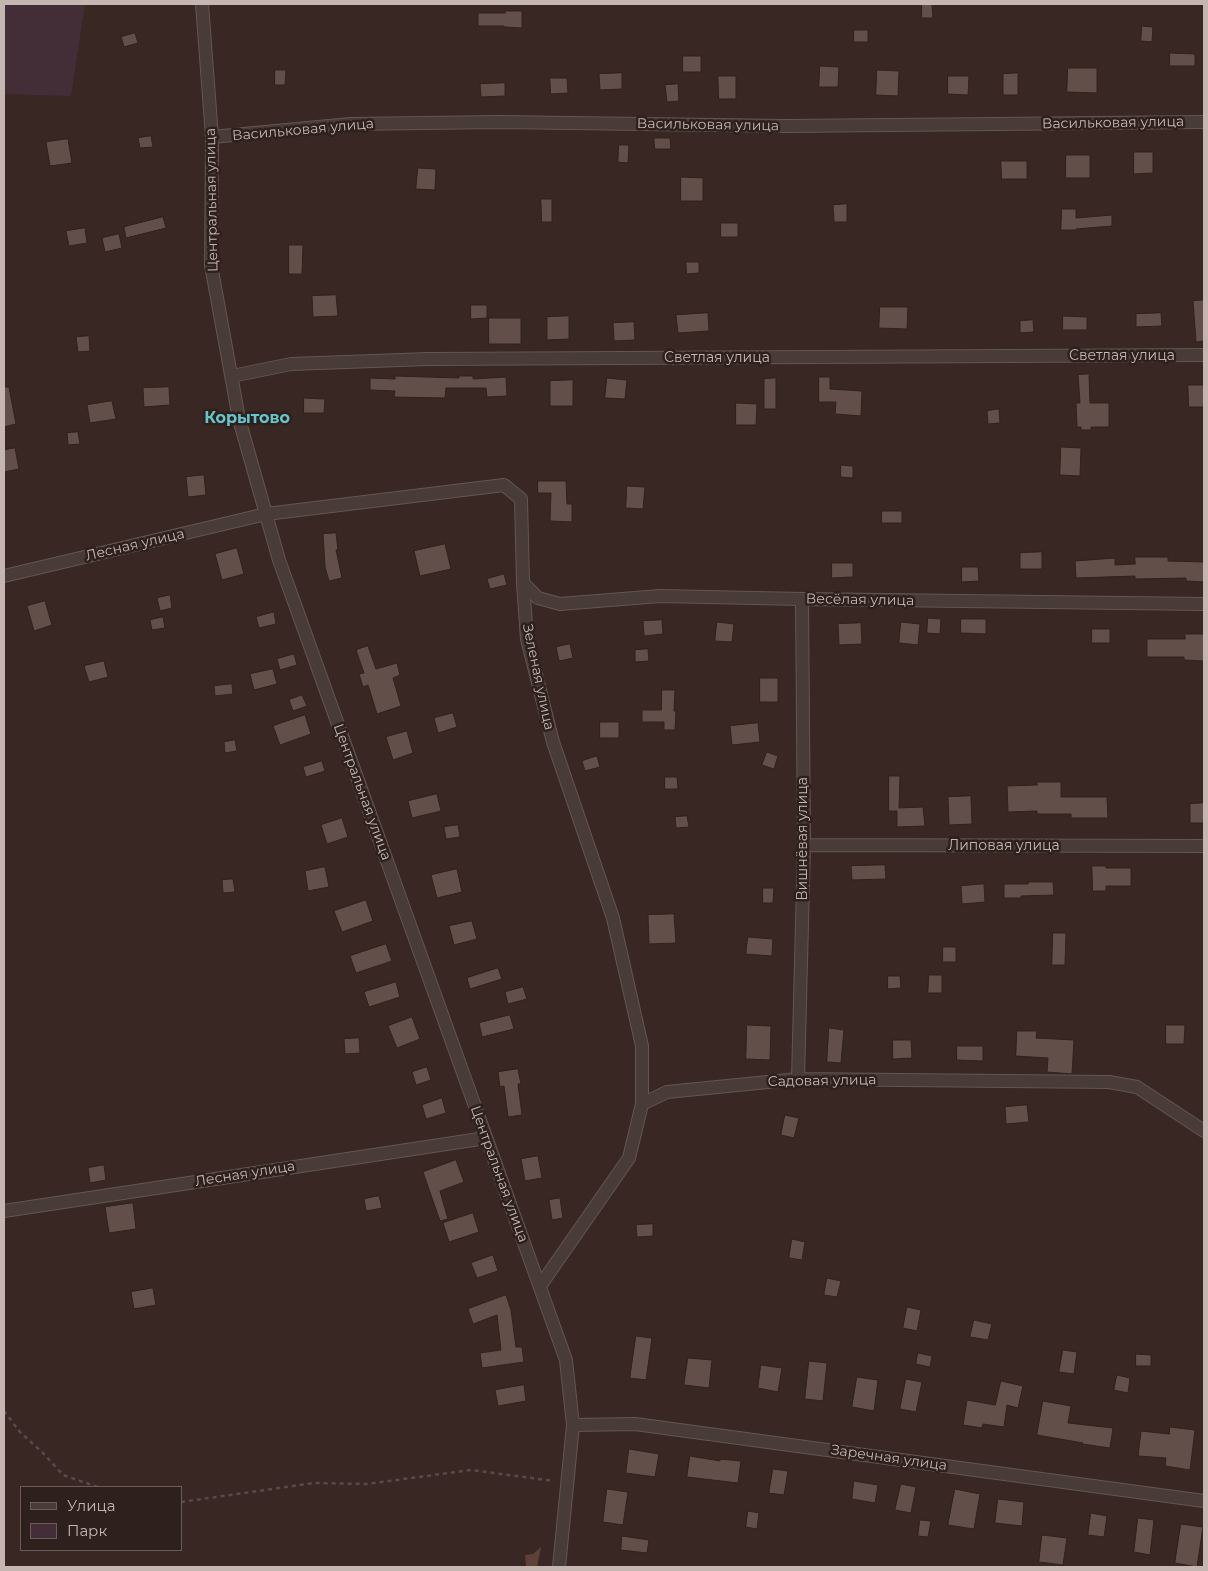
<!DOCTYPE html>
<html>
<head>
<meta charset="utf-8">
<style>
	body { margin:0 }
	#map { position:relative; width:1208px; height:1571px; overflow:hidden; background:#382723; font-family:Montserrat,sans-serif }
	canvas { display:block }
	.frame { position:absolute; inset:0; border:5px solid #c5b6b2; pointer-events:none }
	.legend { position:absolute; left:20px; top:1486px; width:162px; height:65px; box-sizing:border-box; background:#2e201c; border:1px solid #6a5c58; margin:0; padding:6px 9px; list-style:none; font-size:15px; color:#c5b6b2 }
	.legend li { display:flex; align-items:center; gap:10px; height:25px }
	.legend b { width:25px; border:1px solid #6a5c58 }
</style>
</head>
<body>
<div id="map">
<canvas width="1208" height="1571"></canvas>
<div class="frame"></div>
<ul class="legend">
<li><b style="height:6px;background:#493b37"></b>Улица</li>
<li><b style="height:14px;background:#432d37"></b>Парк</li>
</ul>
</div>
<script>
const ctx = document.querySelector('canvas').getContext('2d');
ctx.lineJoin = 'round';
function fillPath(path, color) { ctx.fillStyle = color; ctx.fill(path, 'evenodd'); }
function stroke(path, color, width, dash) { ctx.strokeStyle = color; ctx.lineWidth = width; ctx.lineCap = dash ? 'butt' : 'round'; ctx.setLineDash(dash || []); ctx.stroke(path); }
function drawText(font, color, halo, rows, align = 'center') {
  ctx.font = font + ' Montserrat,sans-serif'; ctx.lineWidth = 5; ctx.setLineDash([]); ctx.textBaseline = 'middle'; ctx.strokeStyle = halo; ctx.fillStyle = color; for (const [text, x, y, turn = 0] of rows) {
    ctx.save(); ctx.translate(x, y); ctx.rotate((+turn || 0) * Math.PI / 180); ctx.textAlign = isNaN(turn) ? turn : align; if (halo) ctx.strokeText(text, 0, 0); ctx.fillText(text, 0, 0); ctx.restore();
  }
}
fillPath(new Path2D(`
	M4 4H85L71 96 4 94Z`), '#432d37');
fillPath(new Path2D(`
	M541 1547 537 1567 526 1566 525 1555 533 1554Z`), '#5e4038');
const building = new Path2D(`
	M922 4H932L933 18H922Z
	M505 11H522V28L504 27V26H478V13H505Z
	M1142 26 1153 27 1152 42 1141 41Z
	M854 30H868V42H854Z
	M135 33 138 43 124 47 121 37Z
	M1170 53 1195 54V66H1170Z
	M683 56H701V72H683Z
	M820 66 839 67 838 87H819Z
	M1068 68H1097V93L1067 92Z
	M275 70H286L285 85H275Z
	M877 70 899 71 898 96 876 95Z
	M622 73V89L600 90 599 74Z
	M1018 73V95H1003V74Z
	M718 76H736V99H719Z
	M948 76H969L968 95 948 94Z
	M550 78H567L568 93 551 94Z
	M505 83V96L481 97 480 84Z
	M678 84 679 101 667 102 665 85Z
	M151 136 153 147 140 148 138 138Z
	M654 138H670L671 149H655Z
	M68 139 72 163 50 166 46 142Z
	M619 145H629L628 163 618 162Z
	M1134 152H1153V173L1134 174Z
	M1066 155H1090V178H1066Z
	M1001 161H1027V179H1002Z
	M418 168 436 169 435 190 416 189Z
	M681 177 703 178V201H681Z
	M541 199H552V222H542Z
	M847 204V222H834L833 205Z
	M1062 209H1076V218L1112 215V226L1076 229V230H1061Z
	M163 217 166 228 126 238 124 227Z
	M721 223H738V237H721Z
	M85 228 87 243 69 246 66 231Z
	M119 234 122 248 105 252 102 238Z
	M289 245H303L302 274H289Z
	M686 262H699V273L687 274Z
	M336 295 338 316 313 317 312 296Z
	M1204 300V341L1196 342 1193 301Z
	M471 305H487V318L471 319Z
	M880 307H908L907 329 879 328Z
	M708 313 709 331 678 333 676 315Z
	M1161 313 1162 326 1136 327V314Z
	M569 316V339L547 340V317Z
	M1063 316 1087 317V330H1063Z
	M489 318H521V344H489Z
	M1033 320 1034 332 1020 333V321Z
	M634 322 635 340 614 341 613 323Z
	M89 336 90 351 78 352 76 337Z
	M1089 374 1090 403H1109V427H1091V430H1081V427H1077L1076 403H1080L1078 375Z
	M395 376 459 378V376H473V379L506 377 507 396 487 397 486 388H446L445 398 394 397 395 391 370 390V378L395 379Z
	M819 377H830V389L862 391 861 416 835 414 836 402H819Z
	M607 378 627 380 625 399 605 398Z
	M776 378V409H764V379Z
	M573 380V406H550V381Z
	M1188 385H1204V407H1189Z
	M4 387H9L16 424 4 427Z
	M169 387 170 405 144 407 143 388Z
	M304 398 325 399 324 413H304Z
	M112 401 116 419 90 423 87 405Z
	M736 403 757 404 756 425H736Z
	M999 409 1000 423 988 424 987 411Z
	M78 432 80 444 68 445 67 433Z
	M1061 447 1081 448 1080 476 1060 475Z
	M15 448 19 469 4 472V450Z
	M841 465 853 466V478L841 477Z
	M204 475 206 495 188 497 186 477Z
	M538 481H566L567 504H572V522L550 521 551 493H538Z
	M627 486 645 487 643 509 626 508Z
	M882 511H902V523H882Z
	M336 533 338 550H336L342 578 329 581 325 567 323 534Z
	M445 544 451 569 420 576 414 551Z
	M237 548 244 574 222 580 215 554Z
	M1042 552V569H1020V553Z
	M1135 557H1168V561L1204 562V582L1186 581V578L1135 579V576L1076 578 1075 561 1115 558V565L1135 564Z
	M832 563H853V577L832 578Z
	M962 567H978L979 581 962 582Z
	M504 574 507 585 490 589 487 579Z
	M170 595 172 608 160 611 157 598Z
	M45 601 52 625 34 631 27 606Z
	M274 612 276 624 259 628 256 617Z
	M163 617 165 628 152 630 150 620Z
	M928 618 941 619 940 634 927 633Z
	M961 619H986V634L961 633Z
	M662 620 663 634 644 636 643 621Z
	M717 622 734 624 732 642 715 641Z
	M901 622 920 624 918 645 899 643Z
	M861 623 862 644 839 645 838 624Z
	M1092 629H1110V643H1092Z
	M1185 634H1204V661L1184 660V657H1147V639H1185Z
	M570 644 573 658 559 661 556 647Z
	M368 646 376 669 397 663 400 675 393 678 401 706 377 714 368 685 363 687 359 674 364 673 356 650Z
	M648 649 649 661 635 662V650Z
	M294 654 297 665 280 670 277 659Z
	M104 661 108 677 89 682 84 666Z
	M273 669 277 684 254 690 250 674Z
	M760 678H778V702H760Z
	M232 684 233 694 215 696 214 686Z
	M662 690H675L674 711H676L675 730H664V722H642V710H661Z
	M302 695 307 706 293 711 289 700Z
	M453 713 457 727 438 733 434 718Z
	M305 715 311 734 280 745 273 726Z
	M600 722H619V738H600Z
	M758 723 760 742 732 745 730 726Z
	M407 731 413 753 393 760 386 737Z
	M235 740 237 751 225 753 224 742Z
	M767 752 778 756 774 769 762 765Z
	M597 756 600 767 585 771 582 761Z
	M322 761 325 771 306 777 303 767Z
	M889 776H900L899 808 923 807 925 826 897 827V811H889Z
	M665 777H677L678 789H665Z
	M1037 782H1061V797H1107L1108 818H1071V814H1037V811L1008 812 1007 786 1037 785Z
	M437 794 441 811 412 818 408 801Z
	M971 796 972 824 949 825 948 797Z
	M1204 803V823H1190V804Z
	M687 816 689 827 676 828 675 817Z
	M342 818 348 837 327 844 321 825Z
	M458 825 460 837 446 839 444 827Z
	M885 865 886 879 852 880 851 866Z
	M1092 866H1106V868H1131V886H1106V891H1093Z
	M325 867 329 887 308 891 305 871Z
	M457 869 462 892 437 898 431 875Z
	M233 879 235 892 223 893 222 880Z
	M1028 882H1053L1054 895 1021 896V898H1004V884H1028Z
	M984 884 985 902 962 904 961 886Z
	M763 888H774L773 903H763Z
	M366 900 373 921 342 932 334 911Z
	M674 914 676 943 649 944 648 915Z
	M472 921 477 939 454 945 449 926Z
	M1053 933H1066L1065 965H1052Z
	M748 937 773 939 772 956 746 954Z
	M386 944 392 961 356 973 350 956Z
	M943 947H956V962H943Z
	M498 968 502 979 470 989 467 978Z
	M929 975H942V993H928Z
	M888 976H900L901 988 888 989Z
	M396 982 400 997 369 1007 364 992Z
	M523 987 527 999 508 1004 505 992Z
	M510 1015 514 1029 482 1037 479 1023Z
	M412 1017 420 1039 397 1048 388 1026Z
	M747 1025 771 1026 770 1060 746 1059Z
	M1166 1025H1185L1184 1044H1166Z
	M829 1028 844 1030 841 1063 827 1062Z
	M1017 1031H1037L1036 1038 1074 1040 1072 1074 1047 1072 1048 1058 1016 1056Z
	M359 1038 360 1053 345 1054 344 1039Z
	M893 1040H911L912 1058 893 1059Z
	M957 1046H983V1061L957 1060Z
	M427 1067 431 1080 416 1085 412 1072Z
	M518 1069 521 1084H518L522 1115 508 1117 504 1086 500 1087 498 1072Z
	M442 1098 446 1113 426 1119 422 1105Z
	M1027 1105 1029 1122 1006 1124 1005 1107Z
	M785 1115 799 1118 794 1138 781 1135Z
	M538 1156 542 1178 525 1181 521 1159Z
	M456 1160 464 1182 440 1191 448 1219 440 1221 423 1172Z
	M104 1165 106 1180 90 1183 88 1168Z
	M379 1196 382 1208 366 1211 364 1199Z
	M560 1198 563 1218 552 1220 549 1200Z
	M133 1203 136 1229 109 1233 105 1207Z
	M473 1213 479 1232 449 1242 443 1223Z
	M653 1224V1236L637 1237 636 1225Z
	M792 1239 805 1242 802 1260 789 1258Z
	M493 1255 498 1271 477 1278 471 1263Z
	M827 1278 841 1281 837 1297 824 1295Z
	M153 1288 156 1305 134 1309 131 1292Z
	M506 1295 511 1310 516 1347H522L524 1362 482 1368 480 1353 501 1350 497 1315 473 1324 468 1309Z
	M907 1307 921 1310 917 1331 903 1328Z
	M974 1320 992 1324 988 1340 970 1337Z
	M636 1336 652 1338 646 1380 630 1378Z
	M1063 1350 1077 1352 1074 1374 1059 1372Z
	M918 1353 932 1356 930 1367 916 1364Z
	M1136 1354 1151 1355V1366H1136Z
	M688 1358 712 1360 709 1388 684 1385Z
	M809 1361 827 1363 823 1401 805 1399Z
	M761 1365 782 1368 778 1392 758 1388Z
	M1117 1375 1130 1378 1128 1393 1114 1390Z
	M857 1377 878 1380 874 1411 852 1407Z
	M906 1379 922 1382 916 1412 900 1409Z
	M1001 1381 1023 1386 1018 1408 1007 1405 1004 1427 983 1424 982 1428 963 1425 967 1400 995 1405Z
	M524 1385 526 1401 498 1406 495 1390Z
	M1043 1401 1071 1406 1068 1423 1113 1428 1110 1448 1082 1444 1083 1443 1037 1435Z
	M1170 1427 1195 1430 1190 1470 1165 1466 1166 1458 1138 1456 1141 1431 1169 1434Z
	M629 1449 659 1454 655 1477 626 1473Z
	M690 1456 720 1461V1459L741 1461 738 1483 687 1477Z
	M773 1469 788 1471 784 1495 769 1493Z
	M854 1481 878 1485 875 1503 852 1499Z
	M901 1484 916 1487 911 1513 895 1510Z
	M607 1489 628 1492 623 1525 603 1522Z
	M955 1489 980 1494 974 1529 948 1525Z
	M998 1499 1024 1502 1022 1526 995 1523Z
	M748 1511 759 1513 757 1529 746 1527Z
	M1091 1513 1107 1516 1104 1537 1088 1535Z
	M1138 1518 1154 1520 1150 1555 1134 1552Z
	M920 1520 931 1521 928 1537 918 1536Z
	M1181 1524 1203 1527 1197 1567 1175 1563Z
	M1042 1535 1067 1538 1063 1565 1039 1562Z
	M622 1536 649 1540 647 1553 621 1550Z`);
fillPath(building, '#624f49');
stroke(building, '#30221e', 1);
const street = new Path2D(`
	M202 4 212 137 211 265 239 419 279 560 566 1360 573 1425 559 1567
	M212 137 350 124 499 122 786 126 1204 122
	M232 376 291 364 428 359 1204 355
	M4 576 266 514 504 485 521 499 523 583 527 639 553 742 613 918 642 1046V1104
	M523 583 538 598 560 604 660 596 802 599 1204 604
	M804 845 1204 846
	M798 1079 804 845 802 599
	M4 1211 486 1138
	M540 1286 629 1158 642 1104 667 1092 798 1079 1109 1082 1137 1087 1204 1131
	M573 1425 635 1424 1204 1501`);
stroke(street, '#645652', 14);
stroke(new Path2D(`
	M4 1411 20 1432 43 1453 63 1475 98 1487
	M181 1502 314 1483 367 1484 471 1470 554 1481`), '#5b484c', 2.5, [4, 4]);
stroke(street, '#493b37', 12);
drawText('14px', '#c5b6b2', '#2e201c', [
	["Васильковая улица",1113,123,-1],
	["Васильковая улица",708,125,1],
	["Васильковая улица",303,130,-5],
	["Центральная улица",212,200,-91],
	["Светлая улица",1122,356],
	["Светлая улица",717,358],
	["Лесная улица",135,545,-13],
	["Весёлая улица",860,600,1],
	["Зеленая улица",538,677,78],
	["Центральная улица",362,792,70],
	["Вишнёвая улица",803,839,-90],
	["Липовая улица",1004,846],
	["Садовая улица",822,1081,-1],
	["Лесная улица",245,1174,-9],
	["Центральная улица",499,1174,70],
	["Заречная улица",889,1458,8]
]);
drawText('bold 16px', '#65c5cc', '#2e201c', [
	["Корытово",247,418]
]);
</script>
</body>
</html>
